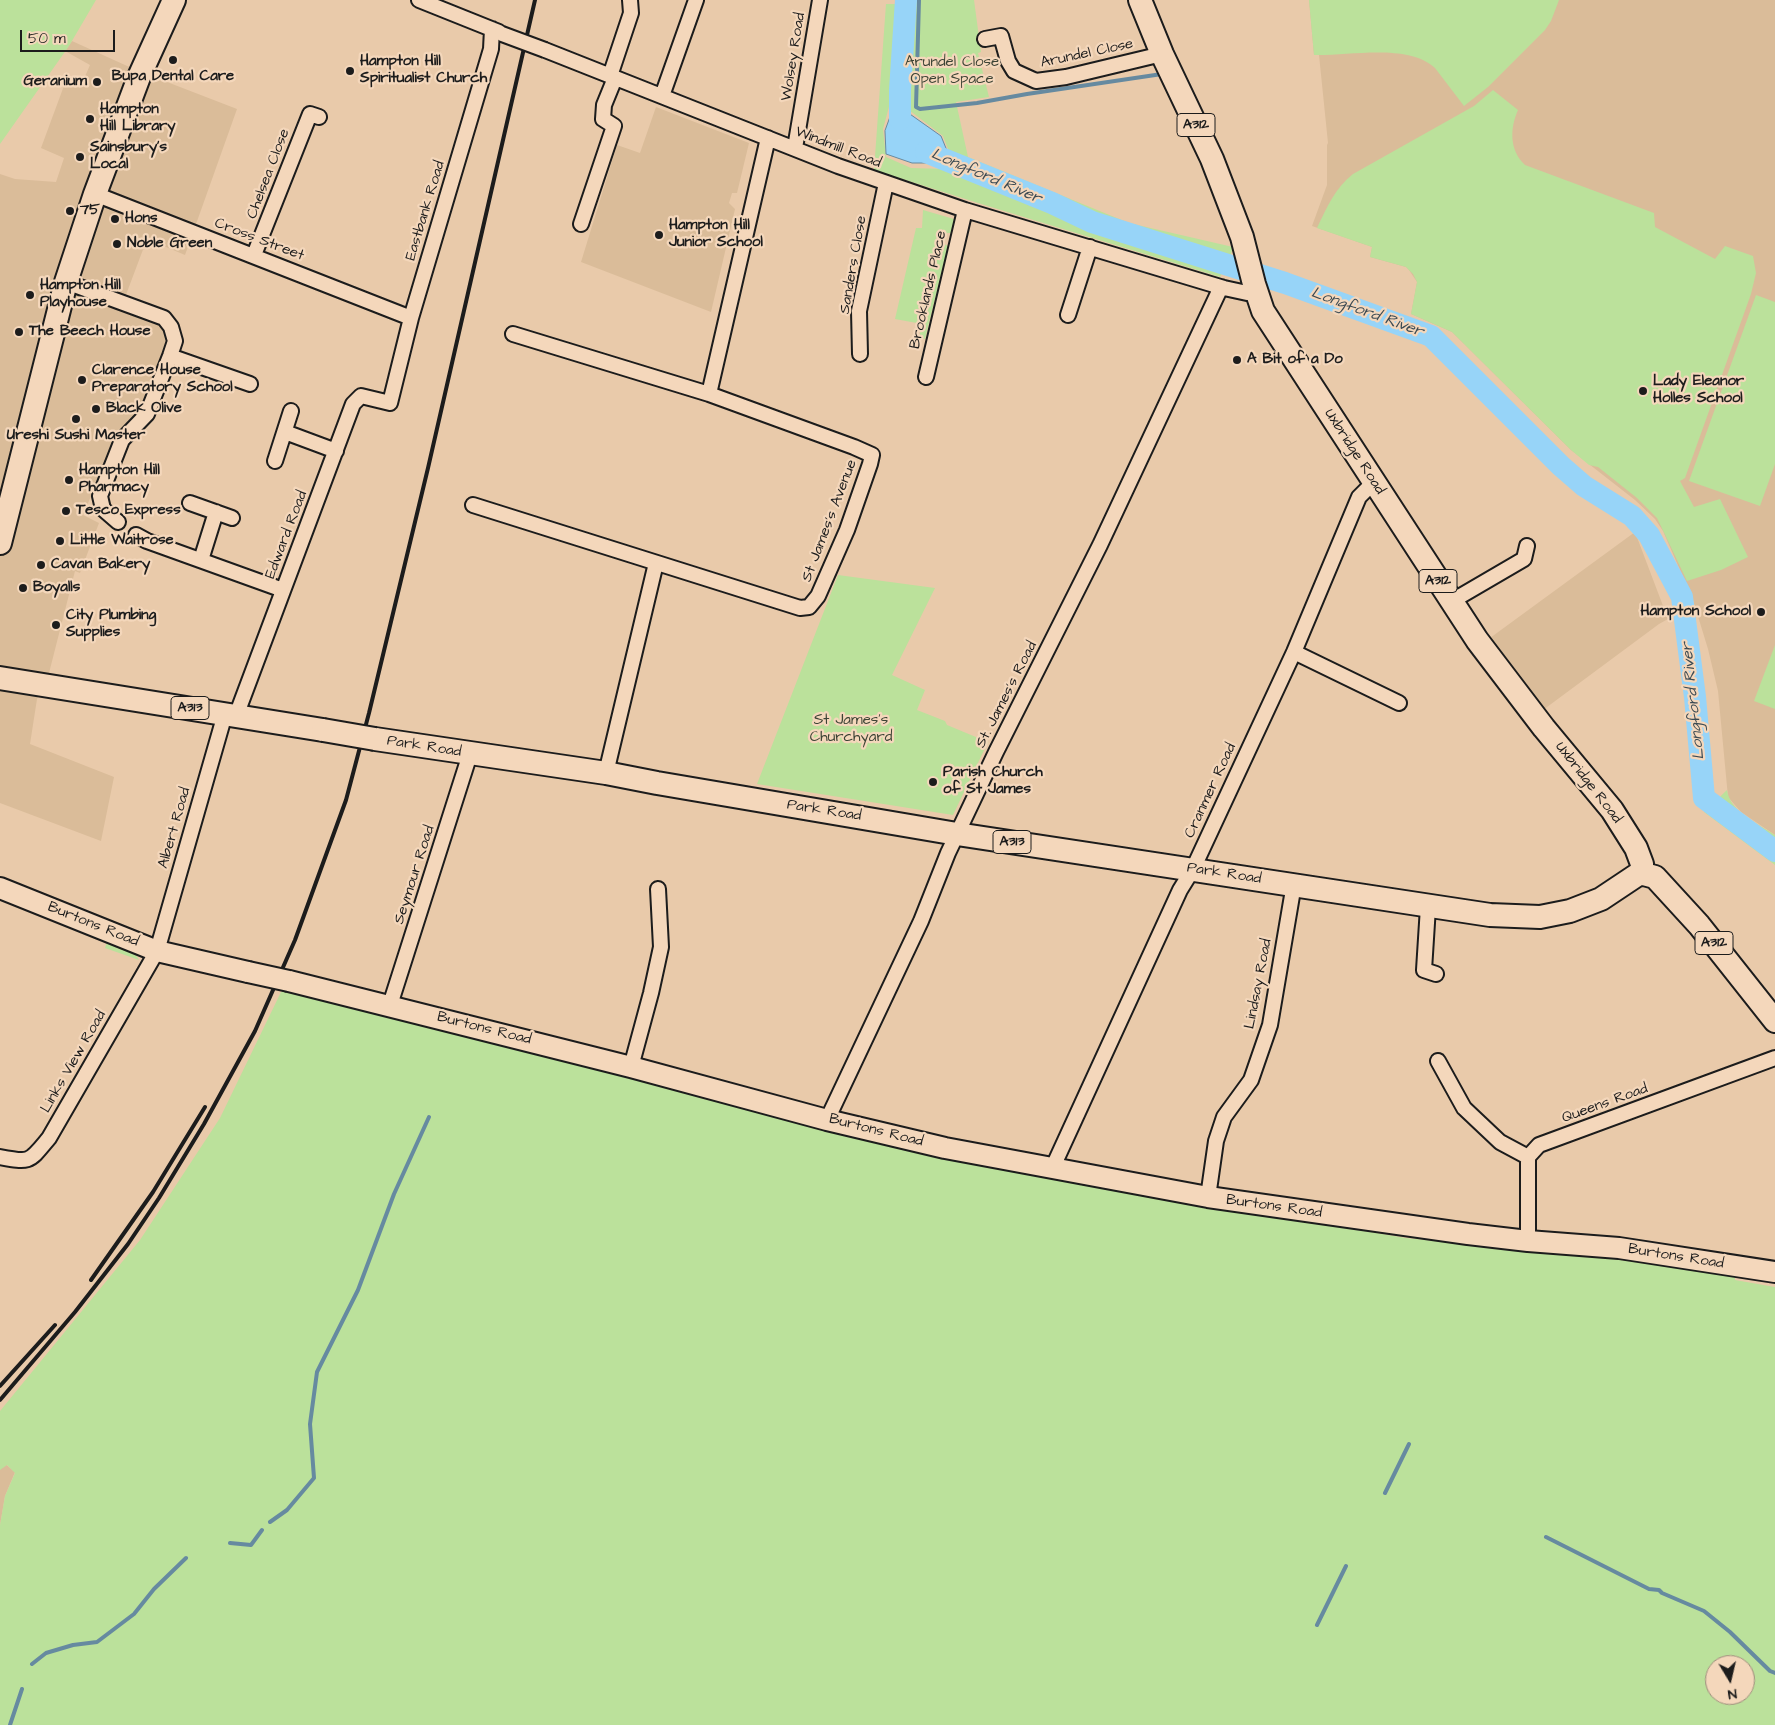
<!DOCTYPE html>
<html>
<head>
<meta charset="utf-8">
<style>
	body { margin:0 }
	#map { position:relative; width:1775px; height:1725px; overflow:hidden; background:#e9caaa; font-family:"Architects Daughter",sans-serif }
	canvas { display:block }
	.north { position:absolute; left:1705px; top:1655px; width:50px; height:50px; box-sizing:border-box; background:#f4d7bb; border:1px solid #9e8c7b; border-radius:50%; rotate:171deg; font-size:14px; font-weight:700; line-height:20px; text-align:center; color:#1c1c1c }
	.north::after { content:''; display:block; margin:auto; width:18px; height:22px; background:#1c1c1c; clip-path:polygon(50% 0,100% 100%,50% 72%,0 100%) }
	.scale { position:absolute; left:20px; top:30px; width:95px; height:22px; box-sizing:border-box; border:2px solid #1c1c1c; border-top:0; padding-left:6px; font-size:15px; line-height:18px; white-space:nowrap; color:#1c1c1c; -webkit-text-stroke:4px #f4d7bb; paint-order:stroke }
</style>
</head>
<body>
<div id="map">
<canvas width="1775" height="1725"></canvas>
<div class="north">N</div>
<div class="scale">50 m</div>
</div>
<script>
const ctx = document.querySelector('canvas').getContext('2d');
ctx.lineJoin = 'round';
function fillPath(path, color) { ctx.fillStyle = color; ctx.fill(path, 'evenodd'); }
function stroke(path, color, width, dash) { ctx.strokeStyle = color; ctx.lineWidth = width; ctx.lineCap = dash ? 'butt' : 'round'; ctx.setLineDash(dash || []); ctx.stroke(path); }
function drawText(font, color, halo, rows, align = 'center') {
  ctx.font = font + ' "Architects Daughter",sans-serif'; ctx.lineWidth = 4.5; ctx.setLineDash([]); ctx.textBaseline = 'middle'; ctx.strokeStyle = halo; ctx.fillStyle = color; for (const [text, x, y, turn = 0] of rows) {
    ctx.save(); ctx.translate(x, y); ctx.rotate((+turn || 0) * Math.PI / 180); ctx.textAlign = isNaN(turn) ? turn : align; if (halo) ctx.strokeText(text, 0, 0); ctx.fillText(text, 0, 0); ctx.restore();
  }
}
fillPath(new Path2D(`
	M1309 0H1775V835L1741 812 1728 797 1718 691 1708 649 1693 600 1663 531 1655 519 1635 500 1571 450 1452 332 1411 314 1417 282 1409 270 1406 267 1370 257 1372 247 1312 226 1327 185V145L1328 143 1319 55H1314Z
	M72 41 136 70 237 109 185 255 147 239 121 308 164 327 169 342 153 387 141 408 117 434 83 515 99 523 80 573 75 571 49 673 37 699 30 744 114 777 101 841 0 803V174L15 179 56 182 64 158 41 148 65 83 80 88 90 65 65 51Z
	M656 107 749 143 737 193H732L729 203 735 209 711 312 581 262 617 145 640 153Z
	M1635 532 1668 619 1659 624 1543 710 1490 638Z
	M3 1462 15 1472 5 1496 0 1525V1464Z`), '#dabc99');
fillPath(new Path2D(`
	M0 0H96L69 46 0 144Z
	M908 0H974L981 52 978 53 989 97 956 102 968 157 1129 223 1233 247 1229 261 1137 234 1093 219 953 162 943 136 909 110 897 88Z
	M1309 0H1559L1551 21 1545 30 1488 87 1464 106 1435 68C1408 43 1349 56 1314 55Z
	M886 4H897L890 103 883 129 886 157 911 168 945 169 1092 228 1224 269 1220 277 978 203 874 170Z
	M1493 90 1518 110C1510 128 1509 150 1525 165L1654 213 1655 227 1715 259 1725 246 1753 256 1756 273 1751 294 1685 478 1680 481 1694 507 1720 499 1748 557 1721 570 1687 581 1657 518 1637 498 1598 467 1589 465 1571 450 1452 332 1411 314 1417 282 1413 274 1406 267 1370 257 1372 247 1317 228C1327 207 1335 188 1353 174L1474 106Z
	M923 210 954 219 951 233H947L944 244 948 246 925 339 919 338 922 324 895 319 916 228H922Z
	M1756 295 1775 302V464L1760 506 1689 481Z
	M838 575 935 588 892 675 925 690 917 710 945 721 947 725 988 742 953 815 757 784Z
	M1775 645V709L1754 701Z
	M1727 790C1730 812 1759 824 1775 835V865L1704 812Z
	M107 942 134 952 139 960 105 948Z
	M281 992H302L1121 1189 1406 1238 1592 1256 1735 1276V1280L1775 1287V1725H0V1525L5 1496 15 1473 7 1465 0 1470V1411L140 1240 220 1118ZM1715 1665H1745V1695H1715Z`), '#bbe19b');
const water = new Path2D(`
	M900 90 907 112 941 136 952 163H912L886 154 885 131Z`);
fillPath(water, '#97d4f8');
stroke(water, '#668aa0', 1);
stroke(new Path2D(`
	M919 0 916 107 920 109 977 103 1027 94 1162 74
	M1385 1493 1409 1444
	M270 1522 287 1510 314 1478 310 1424 317 1372 358 1290 394 1194 429 1117
	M1546 1537 1649 1589 1659 1590 1662 1593 1704 1611 1730 1632 1770 1671 1775 1673
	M230 1543 251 1545 262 1530
	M1317 1625 1346 1566
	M32 1664 46 1653 73 1645 97 1642 134 1614 154 1589 186 1558
	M10 1725 22 1689`), '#668aa0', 4);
stroke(new Path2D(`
	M900 119V90L906 0
	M926 152 1052 203 1092 222 1285 283 1431 336 1561 466 1584 486 1632 516 1649 535 1682 597 1695 697 1704 798 1775 851`), '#97d4f8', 22);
const street = new Path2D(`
	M419 0 499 32
	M985 39 1001 36 1008 61 1014 71 1036 81 1066 77 1162 54
	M545 50 838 166 965 210 1224 288 1247 293H1256
	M610 76 631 13 630 0
	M662 96 696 0
	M795 148 820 0
	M95 194 411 318
	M581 224 614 126 603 119 604 105 615 78
	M254 255 310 114 319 117
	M66 282 164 318 171 327 175 341 170 356 147 414 122 440 100 496 103 509 118 522
	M1068 315 1090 247
	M860 354 859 311 886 183
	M170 356 250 384
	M926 377 965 210
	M709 394 768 138
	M285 432 336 451
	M275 461 291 411
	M190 503 232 518
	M473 505 800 608 809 607 818 596 847 530 870 464 872 455 854 447 709 394 513 334
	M136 535 147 541 283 590
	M201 560 216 512
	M1452 601 1524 559 1527 546
	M1294 652 1399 703
	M236 716 353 404 361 396 390 403 411 318 491 49 492 29
	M606 773 656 563
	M1428 907 1424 970 1436 974
	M390 1005 470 754
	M1438 1061 1464 1108 1500 1142 1528 1157
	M631 1067 651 993 661 947 658 889
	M827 1120 921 921 948 853 996 752 1100 545 1221 287
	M0 1157C31 1163 29 1162 49 1138L157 951 225 714
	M1052 1169 1180 890 1193 869 1294 652 1359 497 1373 483
	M1208 1197 1216 1141 1224 1117 1251 1080 1270 1025 1294 884
	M1528 1241V1157L1539 1145 1775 1058`);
const secondary = new Path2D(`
	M0 888 157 951 248 972
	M289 981 631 1067 827 1120 945 1148 1208 1197 1468 1234 1528 1241 1619 1248 1775 1272`);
const primary = new Path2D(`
	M1140 0 1162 54 1212 159 1242 237 1254 284 1263 311 1477 640 1544 728 1612 810 1636 848 1642 864
	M0 543 66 282 95 194 139 77 174 0
	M0 678 323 730
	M375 739 606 773 657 783 957 834 1490 915 1540 917 1570 911 1601 899 1640 873
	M1640 873 1655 877 1699 925 1775 1021`);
stroke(street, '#1c1c1c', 18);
stroke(secondary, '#1c1c1c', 24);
stroke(primary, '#1c1c1c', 26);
stroke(street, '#f4d7bb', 14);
stroke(secondary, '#f4d7bb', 20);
stroke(primary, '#f4d7bb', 22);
stroke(new Path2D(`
	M91 1280 153 1192 205 1107
	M0 1386 55 1325
	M0 1400 75 1312 128 1244 159 1198 204 1124 255 1031 295 940 346 800 369 713 428 468 535 0`), '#1c1c1c', 4);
const streetBridge = new Path2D(`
	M502 34 545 50`);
const secondaryBridge = new Path2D(`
	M248 972 289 981`);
const primaryBridge = new Path2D(`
	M323 730 375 739`);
stroke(streetBridge, '#1c1c1c', 18, []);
stroke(secondaryBridge, '#1c1c1c', 24, []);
stroke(primaryBridge, '#1c1c1c', 26, []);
stroke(streetBridge, '#f4d7bb', 14);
stroke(secondaryBridge, '#f4d7bb', 20);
stroke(primaryBridge, '#f4d7bb', 22);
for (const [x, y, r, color] of [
	[173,60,5,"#1c1c1c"],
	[350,71,5,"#1c1c1c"],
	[97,82,5,"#1c1c1c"],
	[90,119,5,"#1c1c1c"],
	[80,157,5,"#1c1c1c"],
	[70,211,5,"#1c1c1c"],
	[115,219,5,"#1c1c1c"],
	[659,235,5,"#1c1c1c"],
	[117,244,5,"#1c1c1c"],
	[30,295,5,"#1c1c1c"],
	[19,332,5,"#1c1c1c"],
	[1237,360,5,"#1c1c1c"],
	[82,380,5,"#1c1c1c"],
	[1643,391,5,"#1c1c1c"],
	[96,409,5,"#1c1c1c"],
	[76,419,5,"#1c1c1c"],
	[69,480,5,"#1c1c1c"],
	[66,511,5,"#1c1c1c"],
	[60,541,5,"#1c1c1c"],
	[41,565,5,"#1c1c1c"],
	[23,588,5,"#1c1c1c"],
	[1761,612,5,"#1c1c1c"],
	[56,625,5,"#1c1c1c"],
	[933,782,5,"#1c1c1c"]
]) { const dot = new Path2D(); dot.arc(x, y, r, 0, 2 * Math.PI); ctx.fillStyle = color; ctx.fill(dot); stroke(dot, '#f4d7bb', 2); }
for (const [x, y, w] of [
	[1196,125,38],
	[1438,581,38],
	[190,708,38],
	[1012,842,38],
	[1714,943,38]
]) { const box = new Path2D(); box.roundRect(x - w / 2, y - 11.5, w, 23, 4); ctx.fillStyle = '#f4d7bb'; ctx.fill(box); stroke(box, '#1c1c1c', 1); }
drawText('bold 14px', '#1c1c1c', null, [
	["A312",1196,125],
	["A312",1438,581],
	["A313",190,708],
	["A313",1012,842],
	["A312",1714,943]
]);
drawText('15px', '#1c1c1c', '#f4d7bb', [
	["Arundel Close",1087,54,-12],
	["Wolsey Road",794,57,-81],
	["Windmill Road",838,148,21],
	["Chelsea Close",269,174,-69],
	["Eastbank Road",426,211,-73],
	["Cross Street",259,240,21],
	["Sanders Close",854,265,-80],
	["Brooklands Place",929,290,-77],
	["Uxbridge Road",1354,452,57],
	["St James's Avenue",830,521,-69],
	["Edward Road",287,535,-69],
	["St. James's Road",1007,695,-63],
	["Park Road",424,747,9],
	["Uxbridge Road",1588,783,52],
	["Cranmer Road",1211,791,-65],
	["Park Road",824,811,9],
	["Albert Road",175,828,-74],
	["Park Road",1224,874,9],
	["Seymour Road",415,875,-72],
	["Burtons Road",93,925,22],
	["Lindsay Road",1259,984,-79],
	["Burtons Road",484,1029,14],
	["Links View Road",74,1062,-60],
	["Queens Road",1605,1104,-20],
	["Burtons Road",876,1131,14],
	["Burtons Road",1274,1207,8],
	["Burtons Road",1676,1257,9]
]);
drawText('bold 15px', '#1c1c1c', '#f4d7bb', [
	["Hampton Hill",360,62],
	["Spiritualist Church",360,79],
	["Bupa Dental Care",173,77,"center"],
	["Geranium",87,82,"right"],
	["Hampton",100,110],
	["Hill Library",100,127],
	["Sainsbury's",90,148],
	["Local",90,165],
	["75",80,211],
	["Hons",125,219],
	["Hampton Hill",669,226],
	["Junior School",669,243],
	["Noble Green",127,244],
	["Hampton Hill",40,286],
	["Playhouse",40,303],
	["The Beech House",29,332],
	["A Bit of a Do",1247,360],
	["Clarence House",92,371],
	["Preparatory School",92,388],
	["Lady Eleanor",1653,382],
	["Holles School",1653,399],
	["Black Olive",106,409],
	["Ureshi Sushi Master",76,436,"center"],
	["Hampton Hill",79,471],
	["Pharmacy",79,488],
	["Tesco Express",76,511],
	["Little Waitrose",70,541],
	["Cavan Bakery",51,565],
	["Boyalls",33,588],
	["Hampton School",1751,612,"right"],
	["City Plumbing",66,616],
	["Supplies",66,633],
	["Parish Church",943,773],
	["of St James",943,790]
], 'left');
drawText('15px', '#3c4335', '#f4d7bb', [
	["Arundel Close",952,63],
	["Open Space",952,80],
	["St James's",851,721],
	["Churchyard",851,738]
]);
drawText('italic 16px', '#3b4a53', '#f4d7bb', [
	["Longford River",986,177,23],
	["Longford River",1367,313,20],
	["Longford River",1694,701,-96]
]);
</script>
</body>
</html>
